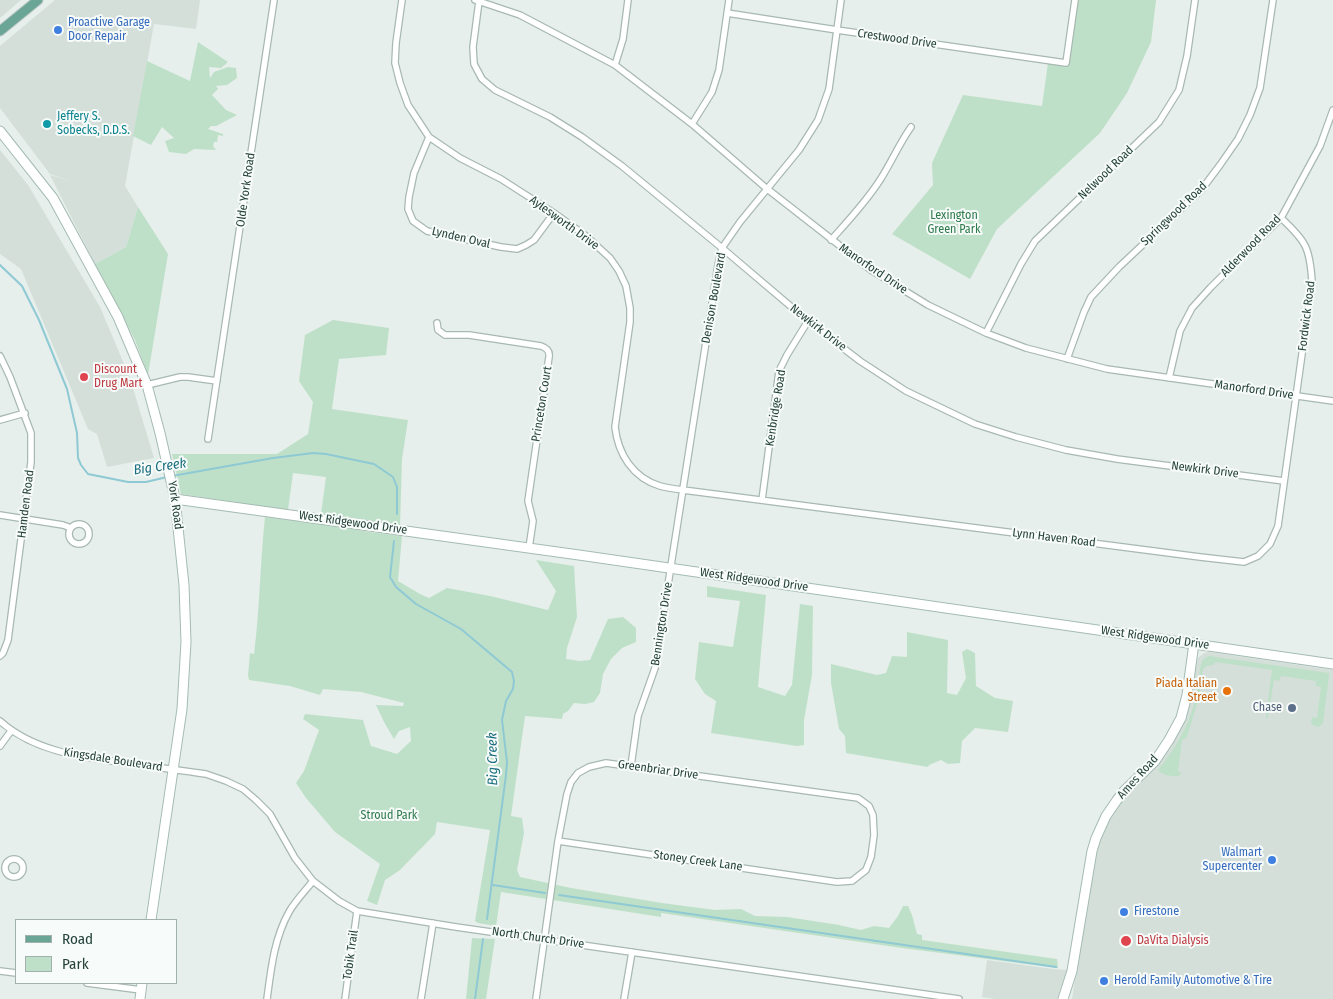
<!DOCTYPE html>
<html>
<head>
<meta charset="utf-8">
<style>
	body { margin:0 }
	#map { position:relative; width:1333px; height:999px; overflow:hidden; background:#e6efeb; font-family:"Fira Sans Condensed",sans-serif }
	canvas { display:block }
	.legend { position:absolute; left:15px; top:919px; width:162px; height:65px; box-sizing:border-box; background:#f7fbf9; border:1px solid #a3b1ad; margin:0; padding:6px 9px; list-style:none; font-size:15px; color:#24423a }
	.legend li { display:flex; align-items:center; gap:10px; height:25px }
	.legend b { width:25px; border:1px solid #a3b1ad }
</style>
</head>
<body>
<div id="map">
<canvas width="1333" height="999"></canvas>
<ul class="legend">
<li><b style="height:6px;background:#6aa596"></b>Road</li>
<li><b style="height:14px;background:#bfe0c8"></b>Park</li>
</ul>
</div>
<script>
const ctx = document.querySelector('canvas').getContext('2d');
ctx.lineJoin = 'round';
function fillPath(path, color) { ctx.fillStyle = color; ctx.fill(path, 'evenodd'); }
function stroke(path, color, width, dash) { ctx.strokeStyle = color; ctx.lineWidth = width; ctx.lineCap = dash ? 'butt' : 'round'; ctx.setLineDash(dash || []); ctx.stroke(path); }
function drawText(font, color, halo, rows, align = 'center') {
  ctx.font = font + ' "Fira Sans Condensed",sans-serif'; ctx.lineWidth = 4; ctx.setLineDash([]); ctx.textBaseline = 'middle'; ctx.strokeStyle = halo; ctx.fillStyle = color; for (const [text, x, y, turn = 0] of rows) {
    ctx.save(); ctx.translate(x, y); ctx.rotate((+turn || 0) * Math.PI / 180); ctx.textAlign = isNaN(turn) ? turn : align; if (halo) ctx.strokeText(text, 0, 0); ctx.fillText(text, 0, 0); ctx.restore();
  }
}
fillPath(new Path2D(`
	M0 0H21L0 18Z
	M55 0H200L196 29 154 24 125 186 138 207 126 247 95 264 50 175 70 181 50 174 0 108V46Z
	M0 150 28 185 100 307 130 378 154 458 107 467 97 434 88 429 21 269 0 254Z
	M1209 652 1333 670V999H1072L1093 865 1098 842 1103 829 1117 804 1174 739 1181 727 1191 697 1197 662 1198 658 1204 653Z
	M987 960 1053 969 1067 970 1057 999H995L982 997Z`), '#d4dfda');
fillPath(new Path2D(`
	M1078 0H1156L1151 42 1127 93 1100 133 997 229 970 279 892 234 933 185 932 163 963 95 1042 106 1048 63 1062 65 1068 62Z
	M198 42 228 62 221 68 209 67 210 78 214 72 228 67 236 68 237 78 227 85 216 86 218 89 212 95 226 110 237 115 216 126H211L208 129 223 134V136L218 135 217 142H214L213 146 216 150 194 149 186 154 169 152 165 141 174 138 162 127 151 145 133 136 147 61 190 81Z
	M138 207 168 254 148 375 135 340 95 264 126 247Z
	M333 320 389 328 386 355 339 359 332 409 408 420 402 459 400 526 321 514 326 477 293 473 288 510 181 494 172 454H277L308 434 313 402 299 381 305 335Z
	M265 517 343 527 369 532 402 536 398 581 420 594 429 598 447 588 490 596 548 610 556 591 536 560 574 566 577 617 567 648 566 659H567L579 661 590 660 608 619 623 617 636 628V642L622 648 611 659 603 674 600 693 594 702 585 704 574 703 568 711 563 714 562 719 525 716 511 816 522 818 524 833 517 870 520 877 571 888 662 903 715 910 741 909 755 916 787 917 839 925 861 930 874 926 889 928 898 916 903 906H908L912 915 917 934 922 935V940L1057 959 1058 968 902 948 661 913V917L501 892 496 926 478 923 475 921 490 830 437 822 435 834 400 870 385 880 377 905 367 901 380 864 335 832 306 798 296 783 304 771 319 730 303 719 305 714 363 720 371 746 397 754 411 741 410 727 399 731 394 739 384 722 376 705 403 706 404 703 361 692 323 689 320 695 290 686 249 680 248 675 250 653 254 654C260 608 260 563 265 517Z
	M707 586 766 595 758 687 785 696 792 685 800 604 813 606 812 675 804 720V745L797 746 711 733 716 701 705 694 695 679 699 642 733 647 740 601 707 597Z
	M907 632 948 640 947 693 957 695 966 678 962 652 967 649 975 653 976 686 995 698 1013 701 1008 732 975 728 962 741 960 763 948 764 941 760 929 765 928 767 846 753 845 736 839 729 831 683V664L877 675 886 673 892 656 907 657Z
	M1209 656 1329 673V676L1323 723 1319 727 1314 726 1311 723 1312 717 1317 718 1321 687 1316 686V681L1281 676 1279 681 1274 680 1268 717 1266 719V716L1272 670 1215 662 1214 665 1207 666 1203 669 1199 697 1187 737 1182 740 1178 772H1182L1179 776C1172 776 1162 776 1158 770 1175 749 1188 727 1195 701 1199 688 1198 674 1202 661L1205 658Z
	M472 938 495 939 486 999H466Z`), '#bfe0c8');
stroke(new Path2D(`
	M0 265 22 286 39 320 67 389 77 433 78 458 81 465 88 474 128 482H146L167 477
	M172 476 273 458 313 453 326 454 374 464 393 477 397 487V514
	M394 541 390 577 396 587 416 604 461 629 512 672 514 681 513 689 506 701 502 720 507 762 506 775 487 919
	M493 885 545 893
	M559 895 1056 967
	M475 999 483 939`), '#8ec9d4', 2);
const street = new Path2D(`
	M402 0 396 43 395 63 400 83 408 105 429 137 460 158 501 179 554 213 586 236 610 258 619 271 626 286 630 308V322L615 427C618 454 633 478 660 486 667 488 675 489 683 490L1200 557 1244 562 1258 556 1270 544 1278 526 1312 282C1310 248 1306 241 1281 218
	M475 0 520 15 615 65 692 124 766 188 871 270 928 305 986 333 1026 348 1107 369 1333 401
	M479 1 473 47 474 64 482 79 495 90 550 117 582 137 622 166 722 248 808 321 860 361 906 391 975 424 1016 437 1066 450 1117 459 1284 481
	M727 13 837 30 1066 63 1075 0
	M615 65 623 39 628 0
	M692 124 712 92 719 70 729 0
	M429 137 414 173 409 197 408 209 413 221 427 231 501 247 517 249 526 245 534 240 554 213
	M831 240C848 221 866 202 880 180 891 163 899 144 911 127
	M437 323 438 330 445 335H469L541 346C547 348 550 351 549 357L528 501 533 521 529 548
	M986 333 1021 264 1035 241 1159 122 1179 90 1187 56 1195 0
	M0 356 10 377 31 433V462L8 640 3 653 0 656
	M1067 359 1084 312 1091 297 1119 267 1202 189 1220 165 1238 139 1250 115 1260 88 1273 0
	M1169 378 1180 331 1192 308 1211 287 1281 218 1320 146 1333 110
	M147 385 180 377H188L217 381
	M0 420 25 413
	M208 439 274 0
	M762 500 779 371 787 355 808 321
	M0 515 63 525 71 528
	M69 534a10 10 0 1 1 20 0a10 10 0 1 1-20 0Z
	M0 721C35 752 82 757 126 763 153 767 179 770 206 774L226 781 243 789 256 800 270 814 295 858 313 881 339 901 357 911 456 927 959 999
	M0 746 11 731
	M631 766 638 716 655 668 718 265 722 248 740 222 799 150 818 120 829 89 841 0
	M5 868a9 9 0 1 1 18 0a9 9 0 1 1-18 0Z
	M0 971 16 973
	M87 983 141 990
	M267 999C271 969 274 939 289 912 295 901 305 891 313 881
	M345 999 357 911
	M421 999 433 923
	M536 999 558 841 567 794 571 782 578 773 589 767 606 763 858 798 869 806 873 815 874 835 871 857 866 870 852 881 837 882 558 841
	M624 999 632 952`);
const secondary = new Path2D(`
	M0 131 53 198 118 317 147 385 160 433 175 499 184 585 186 642 182 709 151 920
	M175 499 579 555 1333 664
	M140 999 142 983
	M1063 999 1072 971 1092 851 1096 838 1106 816 1117 800 1124 791 1155 761 1169 740 1181 718 1187 695 1194 643`);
const primary = new Path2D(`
	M0 31 38 0`);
stroke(street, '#a8b8b2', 8);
stroke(secondary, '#a4bbb3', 11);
stroke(primary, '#c2cac8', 11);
stroke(street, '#fff', 5.5);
stroke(secondary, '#fff', 9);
stroke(primary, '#6aa596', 9);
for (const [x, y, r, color] of [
	[58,30,5,"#3f7fe0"],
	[47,124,5,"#0f9aa8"],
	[84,377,5,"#e0444e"],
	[1227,691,5,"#e8710a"],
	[1292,708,5,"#5c6f8a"],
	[1272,860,5,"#3f7fe0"],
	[1124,912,5,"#3f7fe0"],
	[1126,941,6,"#e0444e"],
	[1104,981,5,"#3f7fe0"]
]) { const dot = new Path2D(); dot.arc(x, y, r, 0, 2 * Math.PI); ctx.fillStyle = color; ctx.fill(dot); stroke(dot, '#f7fbf9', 2); }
drawText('12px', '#366cbe', '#f7fbf9', [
	["Proactive Garage",68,23],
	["Door Repair",68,37],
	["Walmart",1262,853,"right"],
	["Supercenter",1262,867,"right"],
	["Firestone",1134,912],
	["Herold Family Automotive & Tire",1114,981]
], 'left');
drawText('12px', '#24423a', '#f7fbf9', [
	["Crestwood Drive",897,39,8],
	["Nelwood Road",1106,173,-44],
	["Olde York Road",246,190,-82],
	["Springwood Road",1174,214,-44],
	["Aylesworth Drive",564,223,36],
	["Lynden Oval",461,238,13],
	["Alderwood Road",1251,246,-46],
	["Manorford Drive",873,269,34],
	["Denison Boulevard",714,298,-80],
	["Fordwick Road",1307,316,-83],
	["Newkirk Drive",818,328,38],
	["Manorford Drive",1254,390,8],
	["Princeton Court",542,404,-81],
	["Kenbridge Road",776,408,-81],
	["Newkirk Drive",1205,470,7],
	["Hamden Road",26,504,-83],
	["York Road",175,505,82],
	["West Ridgewood Drive",353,523,8],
	["Lynn Haven Road",1054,538,7],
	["West Ridgewood Drive",754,580,8],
	["Bennington Drive",662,624,-81],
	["West Ridgewood Drive",1155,638,8],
	["Kingsdale Boulevard",113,760,9],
	["Greenbriar Drive",658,770,8],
	["Ames Road",1138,777,-48],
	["Stoney Creek Lane",698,861,8],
	["North Church Drive",538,938,8],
	["Tobik Trail",351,955,-82]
]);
drawText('12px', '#0d838f', '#f7fbf9', [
	["Jeffery S.",57,117],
	["Sobecks, D.D.S.",57,131]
], 'left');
drawText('12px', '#2d7a4b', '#f7fbf9', [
	["Lexington",954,216],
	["Green Park",954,230],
	["Stroud Park",389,816]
]);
drawText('12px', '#be3a42', '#f7fbf9', [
	["Discount",94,370],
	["Drug Mart",94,384],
	["DaVita Dialysis",1137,941]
], 'left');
drawText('12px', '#c56008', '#f7fbf9', [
	["Piada Italian",1217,684],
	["Street",1217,698]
], 'right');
drawText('12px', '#4e5e75', '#f7fbf9', [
	["Chase",1282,708]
], 'right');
drawText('italic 14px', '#1c6f80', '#f7fbf9', [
	["Big Creek",160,467,-8],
	["Big Creek",493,759,-91]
]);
</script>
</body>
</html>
